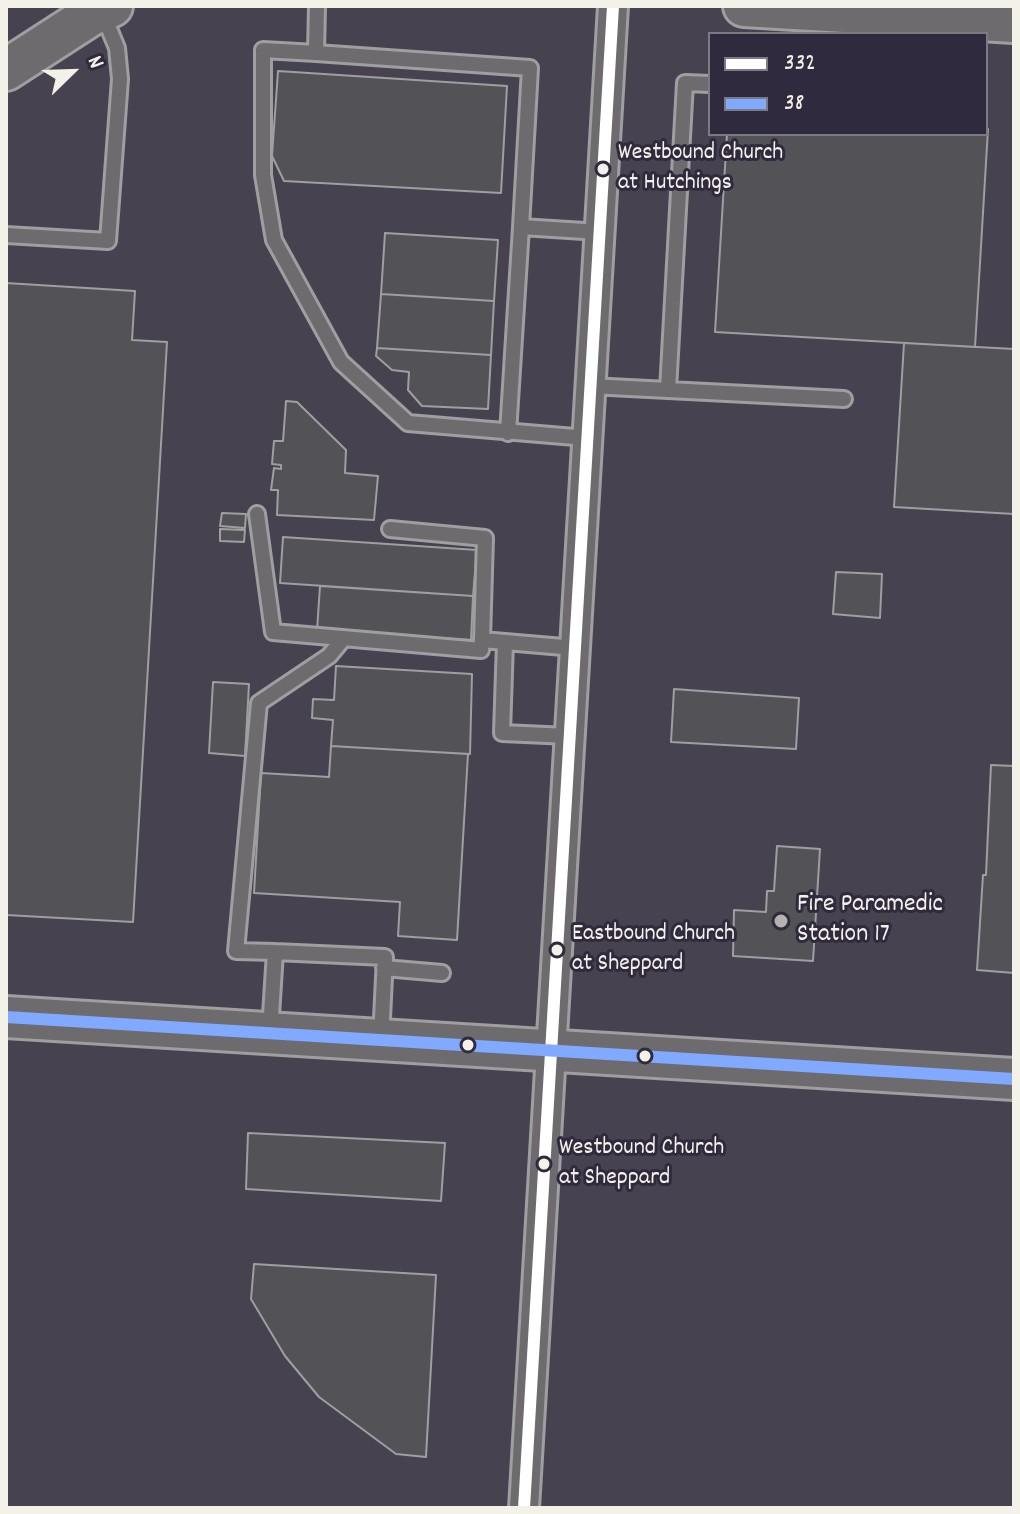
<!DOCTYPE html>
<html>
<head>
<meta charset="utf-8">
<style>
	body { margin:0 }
	#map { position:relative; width:1020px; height:1514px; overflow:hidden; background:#3c3a43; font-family:Dekko,sans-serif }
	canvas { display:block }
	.frame { position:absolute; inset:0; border:8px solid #f4f1e8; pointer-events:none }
	.legend { position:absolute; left:708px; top:32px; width:280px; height:104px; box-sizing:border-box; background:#2f2a3d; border:2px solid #7e7a81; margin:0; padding:10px 14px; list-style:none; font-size:24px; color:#f4f1e8 }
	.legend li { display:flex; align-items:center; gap:16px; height:40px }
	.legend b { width:40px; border:2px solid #7e7a81 }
	.north { position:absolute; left:32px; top:32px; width:80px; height:80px; -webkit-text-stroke:6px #2f2a3d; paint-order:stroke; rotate:67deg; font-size:22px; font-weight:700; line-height:32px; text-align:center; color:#f4f1e8 }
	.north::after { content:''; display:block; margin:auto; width:28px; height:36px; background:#f4f1e8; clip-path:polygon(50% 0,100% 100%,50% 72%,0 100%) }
</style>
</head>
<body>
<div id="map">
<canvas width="1020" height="1514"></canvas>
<div class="frame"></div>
<ul class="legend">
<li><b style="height:10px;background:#fff"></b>332</li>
<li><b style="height:10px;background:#80a9ff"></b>38</li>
</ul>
<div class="north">N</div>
</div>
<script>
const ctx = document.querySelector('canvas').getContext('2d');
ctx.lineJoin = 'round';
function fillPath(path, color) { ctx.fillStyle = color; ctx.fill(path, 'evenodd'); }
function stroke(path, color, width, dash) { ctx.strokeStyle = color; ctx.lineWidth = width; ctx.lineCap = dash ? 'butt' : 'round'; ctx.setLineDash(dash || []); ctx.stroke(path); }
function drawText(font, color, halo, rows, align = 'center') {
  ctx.font = font + ' Dekko,sans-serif'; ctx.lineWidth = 6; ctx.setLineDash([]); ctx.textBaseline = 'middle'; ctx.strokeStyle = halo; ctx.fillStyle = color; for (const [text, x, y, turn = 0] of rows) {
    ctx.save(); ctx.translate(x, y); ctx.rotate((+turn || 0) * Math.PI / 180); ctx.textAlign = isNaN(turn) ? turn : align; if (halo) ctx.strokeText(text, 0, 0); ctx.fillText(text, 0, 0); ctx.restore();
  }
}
fillPath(new Path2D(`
	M6 6H1014V1508H6ZM710 34H986V134H710Z`), '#464250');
const building = new Path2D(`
	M278 71 507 86 501 193 284 181 272 156Z
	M986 129H988L975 347 715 332 727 134H986Z
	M385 233 498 240 494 301 381 294Z
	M6 283 135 291 132 340 167 342 133 922 6 915Z
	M381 294 494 301 491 355 377 348Z
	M904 343 1014 349V514L894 507Z
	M377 348 491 355 488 409 422 406 408 390 409 372 392 370 376 356Z
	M286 401 297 402 346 450 345 473 378 476 374 520 277 515 278 490H271L274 468 281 469V465L272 464 274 441H283Z
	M222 513 246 514 245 528 220 526Z
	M220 529 245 530 244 542 220 541Z
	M283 537 477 550 473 596 280 583Z
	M836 572 882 574 880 618 833 614Z
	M320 586 473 596 471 640 317 630Z
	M336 666 472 674 470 754 331 746 333 720 312 718 313 699 334 700Z
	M213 682 249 684 245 756 209 753Z
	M674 689 799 698 796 749 671 742Z
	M331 746 468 754 457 940 398 936 400 902 254 893 261 773 329 777Z
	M991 765 1014 766V973L977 970 983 875H986Z
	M777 846 820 849 813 961 733 956 734 910 766 912 767 891H774Z
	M248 1133 445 1143 441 1201 246 1189Z
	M254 1264 436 1275 426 1457 396 1454 319 1397 285 1356 251 1299Z`);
fillPath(building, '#535257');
stroke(building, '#9f9ea0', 2);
const lane = new Path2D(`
	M317 6 316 53 530 68 521 227 600 232
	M316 53 263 50V175L274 240 341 362 408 423 587 438
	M6 235 108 241 120 79 117 48 103 14
	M590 386 668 390 685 83 710 84
	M668 390 844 399
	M508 433 521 227
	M257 514 273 632 481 650 482 640
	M390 529 485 538 482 640 575 648
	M505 642 502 733 569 736
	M275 952 385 957 381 1039
	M384 968 442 973
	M270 1031 275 952 236 951 259 703 329 656 344 638`);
const street = new Path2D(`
	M524 1508 613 6`);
const secondary = new Path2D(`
	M744 6 1014 22
	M6 70 91 15 112 6
	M6 1017 1014 1079`);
stroke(lane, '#9f9ea0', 20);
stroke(street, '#9f9ea0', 34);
stroke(secondary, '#9f9ea0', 46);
stroke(lane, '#6e6b6e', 14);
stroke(street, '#6e6b6e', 28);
stroke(secondary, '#6e6b6e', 40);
stroke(new Path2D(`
	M524 1508 613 6`), '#fff', 12);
stroke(new Path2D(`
	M6 1017 1014 1079`), '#80a9ff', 12);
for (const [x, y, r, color] of [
	[603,169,7,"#f4f1e8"],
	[781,921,8,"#b4b1ae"],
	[557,950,7,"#f4f1e8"],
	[468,1045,7,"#f4f1e8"],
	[645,1056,7,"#f4f1e8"],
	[544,1164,7,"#f4f1e8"]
]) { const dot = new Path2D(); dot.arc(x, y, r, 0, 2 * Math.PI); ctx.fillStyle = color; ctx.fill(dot); stroke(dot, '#2f2a3d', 3); }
drawText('24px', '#f4f1e8', '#2f2a3d', [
	["Westbound Church",618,155],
	["at Hutchings",618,185],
	["Eastbound Church",572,936],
	["at Sheppard",572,966],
	["Westbound Church",559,1150],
	["at Sheppard",559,1180]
], 'left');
drawText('26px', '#f4f1e8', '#2f2a3d', [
	["Fire Paramedic",797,906],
	["Station 17",797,936]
], 'left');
</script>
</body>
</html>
